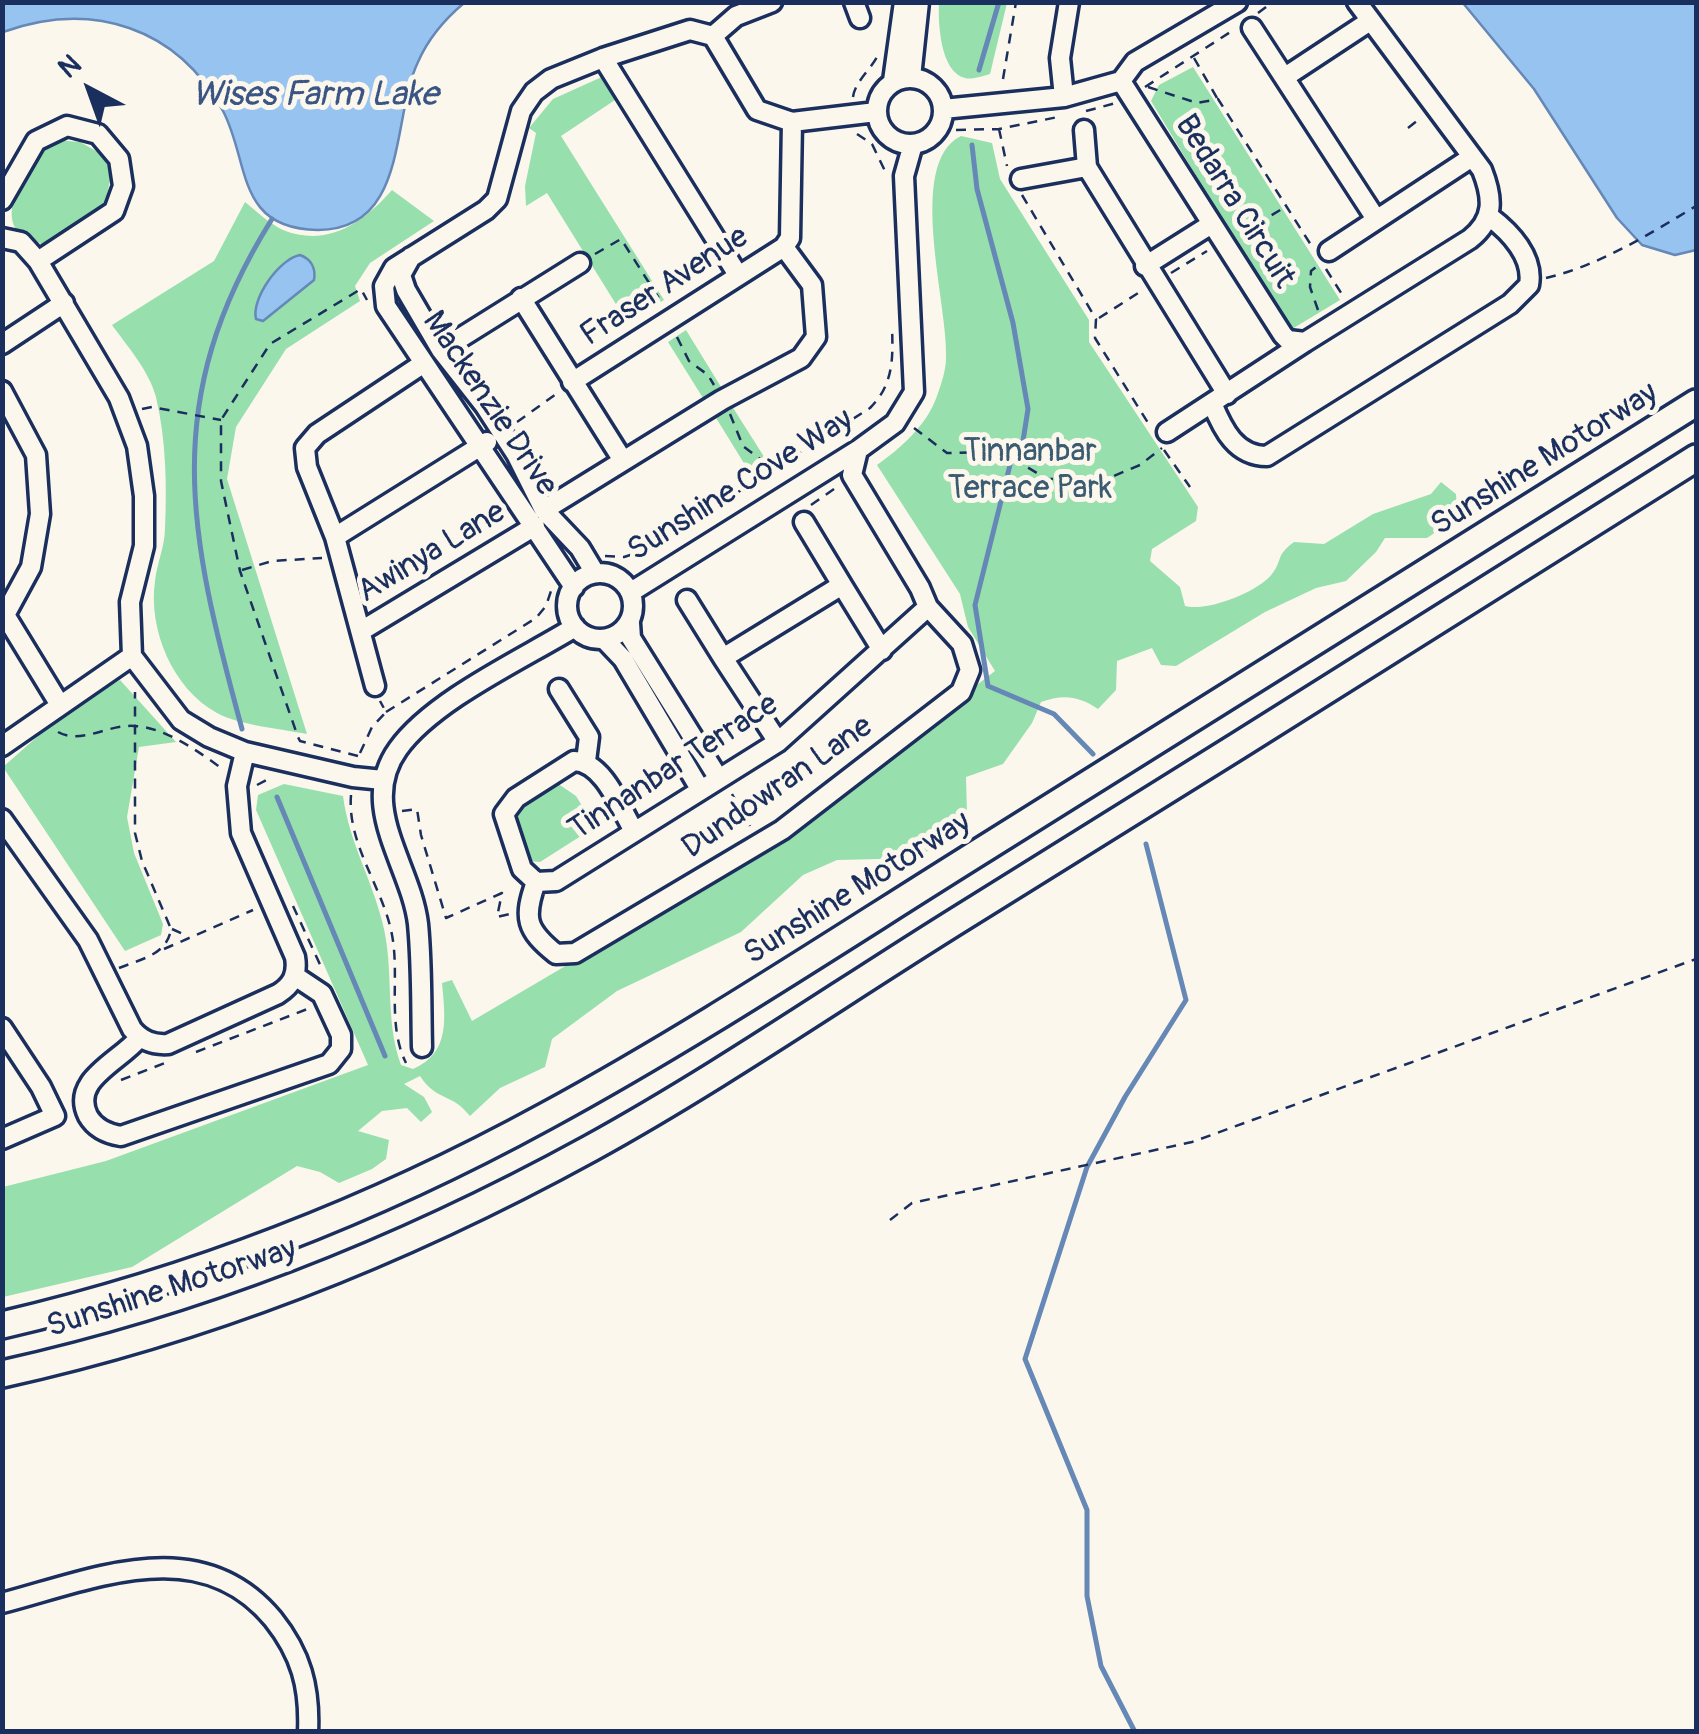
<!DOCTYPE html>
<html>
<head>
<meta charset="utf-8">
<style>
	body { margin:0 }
	#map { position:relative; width:1699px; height:1734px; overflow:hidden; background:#fbf7ec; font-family:Pangolin,sans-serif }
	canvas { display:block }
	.frame { position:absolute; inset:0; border:5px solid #1b2f5e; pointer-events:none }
	.north { position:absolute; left:40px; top:40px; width:100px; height:100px; -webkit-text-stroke:8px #fbf7ec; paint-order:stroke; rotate:319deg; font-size:28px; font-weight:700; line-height:40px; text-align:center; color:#1b2f5e }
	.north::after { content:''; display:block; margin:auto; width:35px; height:45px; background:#1b2f5e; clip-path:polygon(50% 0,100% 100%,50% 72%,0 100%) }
</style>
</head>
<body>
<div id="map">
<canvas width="1699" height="1734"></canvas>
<div class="frame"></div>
<div class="north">N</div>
</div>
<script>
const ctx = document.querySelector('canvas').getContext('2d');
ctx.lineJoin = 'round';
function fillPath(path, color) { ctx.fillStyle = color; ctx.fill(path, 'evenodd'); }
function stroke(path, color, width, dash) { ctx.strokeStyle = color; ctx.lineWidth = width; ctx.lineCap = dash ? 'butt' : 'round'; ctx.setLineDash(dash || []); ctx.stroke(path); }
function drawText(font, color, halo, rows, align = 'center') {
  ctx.font = font + ' Pangolin,sans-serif'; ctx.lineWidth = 10; ctx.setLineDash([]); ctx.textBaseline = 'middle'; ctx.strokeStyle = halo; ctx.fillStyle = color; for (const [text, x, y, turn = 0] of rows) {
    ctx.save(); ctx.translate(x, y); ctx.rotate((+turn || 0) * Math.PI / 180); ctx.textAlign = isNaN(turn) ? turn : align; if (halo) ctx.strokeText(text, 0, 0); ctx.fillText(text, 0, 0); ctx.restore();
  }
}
fillPath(new Path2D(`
	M939 3H1007L990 74C982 76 972 80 965 78 940 72 938 22 939 3Z
	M1193 67 1340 300 1292 329 1285 323 1151 101 1159 85Z
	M604 76 618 98 561 136 664 300 627 322 547 193 526 206 525 186 536 133 529 128 553 99Z
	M961 136 992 143 1000 179 1089 320V342L1198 507 1196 521 1152 549 1150 561 1180 587 1185 606C1207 612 1258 592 1272 574 1283 560 1275 556 1294 542L1324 544 1373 514 1431 494 1441 482 1456 494 1457 509 1445 512 1439 520V530L1427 538H1385L1376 552 1346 581 1316 588 1265 612 1176 666 1161 665 1152 648 1117 661 1116 690 1098 709C1079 696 1063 694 1041 702L1032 723 1003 764 966 777 967 815 920 858 837 860 803 875 741 932 617 991 552 1039 545 1067 500 1088 470 1116C451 1092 437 1102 420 1076L404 1084 424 1097 432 1112 421 1122 407 1108 382 1111 358 1131 389 1140 386 1159 372 1169 339 1183 320 1172 297 1166 132 1267 3 1297V1187L106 1161 368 1065 256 810 258 795 284 784 343 796C349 842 371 877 382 921 395 968 384 1019 401 1065L413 1069C451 1053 445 1017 442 983L452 980 472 1021 764 849 995 671 968 627 960 594 877 465C901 448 927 425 937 396 941 385 946 370 946 358 949 307 905 163 961 136Z
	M53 140 80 142 98 152 112 170 104 210 56 242 44 245C35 241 22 236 16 229 0 204 34 155 53 140Z
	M392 190 434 221 370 263 355 286 360 301 286 349 236 427 227 479 307 734C281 729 239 725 217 713 173 689 148 630 155 581 157 563 165 546 165 528 167 486 166 439 156 397 149 371 128 347 112 325L214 261 245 202C256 211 270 224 283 230 328 248 364 222 392 190Z
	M686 330 721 387 703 398 668 342Z
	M730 403 768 463 750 473 713 413Z
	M120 680 176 742 139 747 127 817 134 853 163 924 161 935 125 951 3 767 63 714Z
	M557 783 576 796 595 827 540 862 527 861 513 816 520 805Z`), '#97dfad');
const water = new Path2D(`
	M3 2H464V3C445 19 428 39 418 62 391 118 409 230 318 230 235 229 250 162 223 111 177 27 92 0 3 32Z
	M1463 3H1696V250L1675 255 1642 245 1617 218 1534 89Z
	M300 255C311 259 316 268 314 280L263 321 256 319C251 299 279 259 300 255Z`);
fillPath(water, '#97c3f1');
stroke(water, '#6588b6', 2.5);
stroke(new Path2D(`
	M979 70 999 2
	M972 145 977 189 1013 323 1028 409 1023 441
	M1010 465 975 605 988 686 1054 714 1093 754
	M242 729C189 535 158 401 272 219
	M277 797 385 1056
	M1135 1732 1101 1666 1087 1596V1510L1025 1359 1087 1167 1125 1097 1186 1000 1146 844`), '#6588b6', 5);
const minor = new Path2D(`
	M854 2 860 18
	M1252 28 1376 219
	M713 36 736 16 772 2
	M603 58 738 275
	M911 77 919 2
	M1285 77 1370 21
	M877 111a33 33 0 1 1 66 0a33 33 0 1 1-66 0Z
	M893 81 904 2
	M1121 81 1283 335 1288 340 1305 342 1470 239C1495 219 1493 198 1482 170L1357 2
	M1064 97 1060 58 1069 2
	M943 109 1064 97 1121 81 1135 62 1237 2
	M1084 130 1087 167 1227 394
	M1021 179 1087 167
	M2 200 36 141 67 126 98 134 119 159 123 186 114 211 38 261
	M2 238 21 242 38 261 119 398 137 446 144 496V546L130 602 132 656 181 720 209 737 245 752 353 777 383 780
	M1329 251 1472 157
	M411 257 401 275 406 290 441 350 485 406 516 454 544 510 580 548 595 573
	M1145 266 1210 225
	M521 298 622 459
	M2 344 64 303
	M441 350 580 263
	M572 382 784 247 790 238 792 122
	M2 391 36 455 40 514 31 567 5 615
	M1212 403C1223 430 1236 456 1267 456L1510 304 1529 285C1534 257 1510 232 1490 217
	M1167 432 1305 342
	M544 510 722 400 801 358 816 337 812 285 784 247
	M335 537 487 442
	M567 606a33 33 0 1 1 66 0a33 33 0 1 1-66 0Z
	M842 585 882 650
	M574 587 386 306 384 286 394 268 486 210 497 199 521 111 534 92 551 79 603 58 690 30 713 36 757 110 792 122 876 112
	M631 592 858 450 895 423 914 392 904 176 913 144
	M687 600 723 658 842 585 804 522
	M2 617 5 615 60 705
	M630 623 631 638 719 779
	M361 631 535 526
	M604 639 623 659 700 789
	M723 658 778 742
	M375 686 335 537 307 467 305 448 317 434 424 363
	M559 689 589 737 586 761
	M2 746 132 656
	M2 819 88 940 132 1029C142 1041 153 1045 168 1044L278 994C292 985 298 975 295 957L241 833 237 786 245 752
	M536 882C523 918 526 930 556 954L575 953 782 830 961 692 970 670 962 644 928 607 920 588 852 475 858 450
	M536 882 556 881 778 742 928 607
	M536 882 522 869 504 814 516 798 574 761C604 762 620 808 634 831
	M2 1028 41 1087 55 1116 2 1139
	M139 1038C119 1062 70 1080 88 1116 95 1128 108 1134 121 1136L329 1064 341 1049V1035L322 994 295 976
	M422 1047C421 1007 422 965 418 924 411 865 357 806 398 749 433 700 523 659 575 627
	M2 1603C94 1579 200 1531 273 1619 301 1654 310 1687 308 1732`);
const highway = new Path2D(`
	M2 1325C191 1281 376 1209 546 1116 697 1034 841 938 987 847 1223 699 1460 552 1696 403
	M2 1374C207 1329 407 1249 591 1148 718 1078 839 994 963 917 1208 765 1452 612 1696 458`);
stroke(minor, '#1b2f5e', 25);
stroke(highway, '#1b2f5e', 32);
stroke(new Path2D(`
	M1258 13 1273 2
	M1194 58 1217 98
	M1003 79 1016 2
	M1145 87 1235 29
	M1148 87 1197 103 1218 99 1311 245
	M853 97C855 81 872 69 879 53
	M1086 111 1116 103
	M1408 128 1422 117
	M999 129 1007 166
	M956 130 999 129 1058 117
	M857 134 872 144 886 173
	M1022 195 1096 319 1095 338 1150 426
	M1241 234 1285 207
	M595 254 621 239 662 303
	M1326 269 1343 296
	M1171 273 1207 251
	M1546 278C1600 265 1648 235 1696 206
	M1318 310 1310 287 1311 271 1320 264
	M1099 318 1143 290
	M677 337 689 361 708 375 714 385
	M142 409 152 407 221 420
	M730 414 743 446 760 459 766 468
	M517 422 559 392
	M914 428 947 453 993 452 1017 461 1047 479 1104 480 1140 465 1162 448
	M1164 450 1190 487
	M811 505 837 487
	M605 556 624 557 643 551 727 501 767 469 799 453 870 408C894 384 893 358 892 326
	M242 570 272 561 322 558
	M386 712 536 618 546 606 552 588
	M58 732C81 745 108 724 134 726 165 727 199 752 224 770
	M360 753 372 727 386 712 380 701
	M358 756 300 741 298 737 240 571 221 481V420L270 344 361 289 367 300
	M257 785 272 777
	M732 794 750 826
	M351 795C347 843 381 885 391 930 401 973 386 1023 406 1063
	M402 811 417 809 421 835 446 918 502 893 497 917 510 914
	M293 906 323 971
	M172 929 187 936
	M164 949 253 910
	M119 968C141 959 167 955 171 929L142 861 135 833V692
	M196 1052 310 1008
	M121 1080 165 1063
	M890 1220 912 1203 1192 1142 1696 959`), '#1b2f5e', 2.5, [10, 8]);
stroke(minor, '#fbf7ec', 18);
stroke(highway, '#fbf7ec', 25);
drawText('32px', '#1b2f5e', '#fbf7ec', [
	["Bedarra Circuit",1234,202,58],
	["Fraser Avenue",665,287,-33],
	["Mackenzie Drive",489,404,56],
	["Sunshine Motorway",1545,460,-32],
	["Sunshine Cove Way",741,486,-32],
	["Awinya Lane",432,553,-31],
	["Tinnanbar Terrace",674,768,-33],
	["Dundowran Lane",778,788,-35],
	["Sunshine Motorway",858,889,-32],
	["Sunshine Motorway",172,1289,-18]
]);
drawText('32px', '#3a5b72', '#fbf7ec', [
	["Tinnanbar",1030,453],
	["Terrace Park",1030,490]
]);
drawText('italic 35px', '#3a5483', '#fbf7ec', [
	["Wises Farm Lake",315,96]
]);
</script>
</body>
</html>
